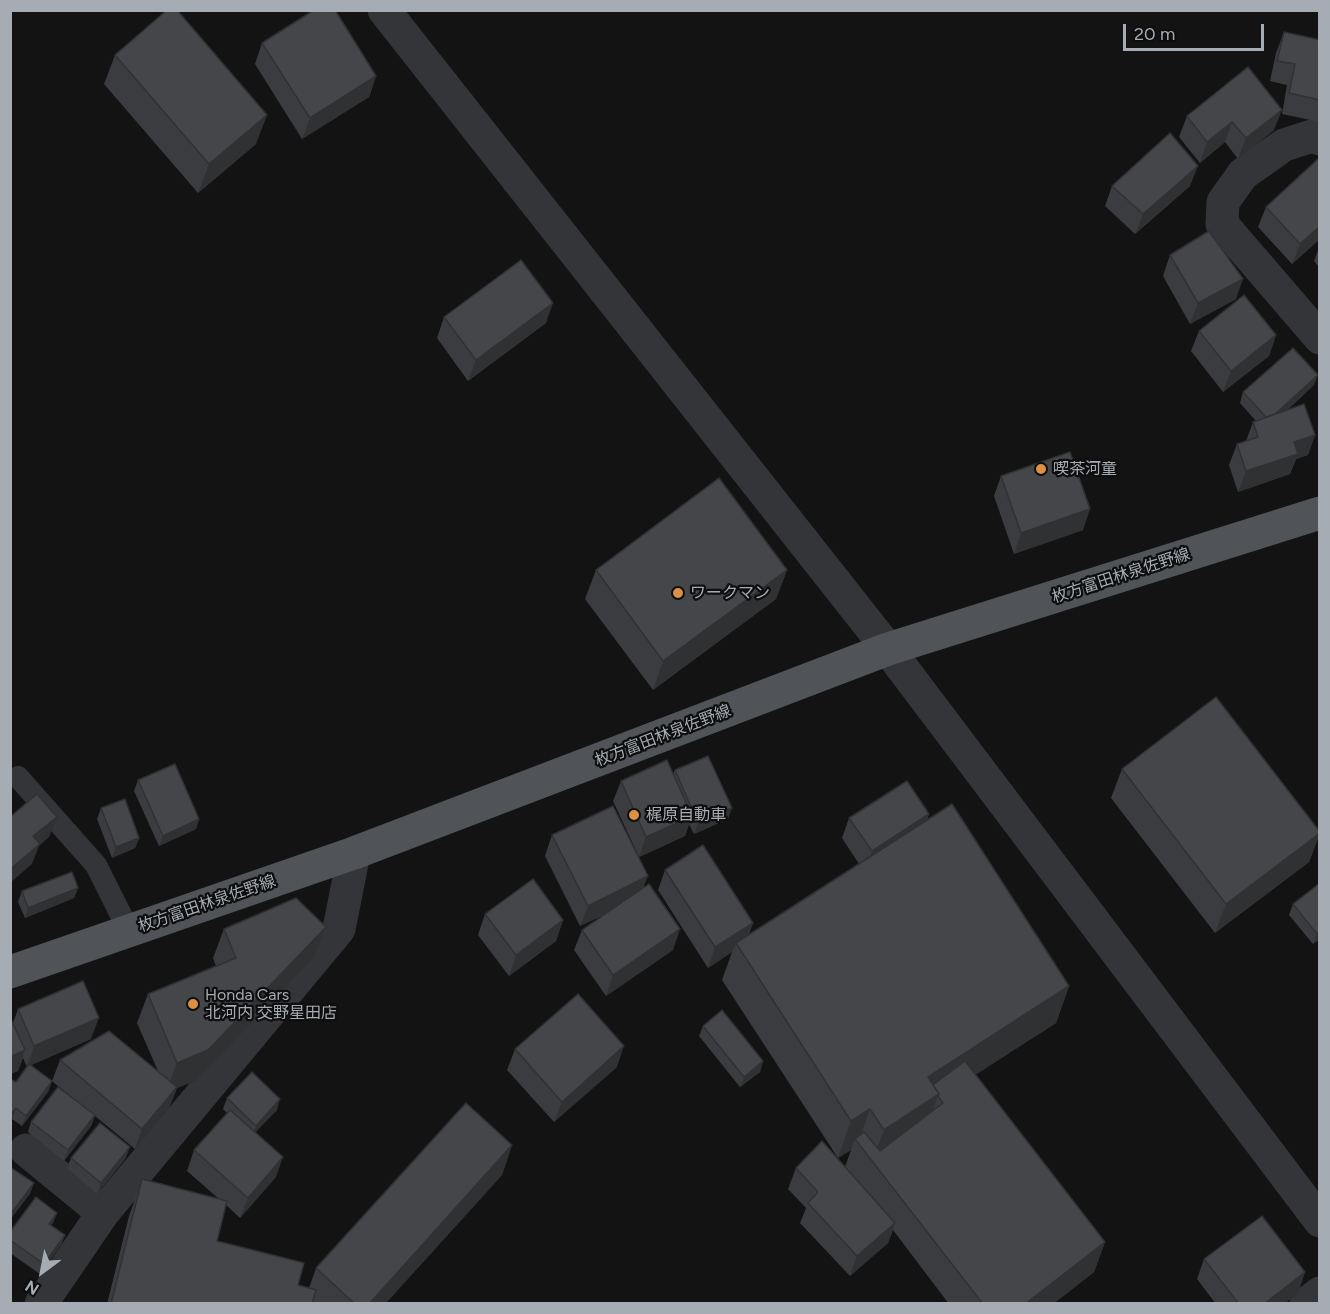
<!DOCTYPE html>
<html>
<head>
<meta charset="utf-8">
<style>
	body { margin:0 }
	#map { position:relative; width:1330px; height:1314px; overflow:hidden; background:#131314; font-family:Figtree,sans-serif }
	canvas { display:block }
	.frame { position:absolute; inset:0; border:12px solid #a6acb3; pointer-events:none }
	.north { position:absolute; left:12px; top:1242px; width:60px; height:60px; -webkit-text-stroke:4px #0e0e0f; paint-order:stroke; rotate:212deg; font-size:16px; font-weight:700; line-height:24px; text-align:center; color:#a6acb3 }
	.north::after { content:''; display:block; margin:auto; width:21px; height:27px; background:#a6acb3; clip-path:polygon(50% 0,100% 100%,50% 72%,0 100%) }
	.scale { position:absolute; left:1123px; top:24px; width:141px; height:27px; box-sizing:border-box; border:3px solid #a6acb3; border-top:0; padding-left:8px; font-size:18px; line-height:21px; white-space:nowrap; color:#a6acb3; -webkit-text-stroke:4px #0e0e0f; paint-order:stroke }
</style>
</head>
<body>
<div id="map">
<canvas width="1330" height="1314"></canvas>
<div class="frame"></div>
<div class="north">N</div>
<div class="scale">20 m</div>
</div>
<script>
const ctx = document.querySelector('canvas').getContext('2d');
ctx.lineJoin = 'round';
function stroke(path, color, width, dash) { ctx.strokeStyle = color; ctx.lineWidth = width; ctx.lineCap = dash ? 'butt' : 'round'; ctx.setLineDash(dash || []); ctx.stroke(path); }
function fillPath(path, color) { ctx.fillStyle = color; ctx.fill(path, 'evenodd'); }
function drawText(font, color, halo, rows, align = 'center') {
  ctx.font = font + ' Figtree,"Noto Sans JP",sans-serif'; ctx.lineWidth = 4.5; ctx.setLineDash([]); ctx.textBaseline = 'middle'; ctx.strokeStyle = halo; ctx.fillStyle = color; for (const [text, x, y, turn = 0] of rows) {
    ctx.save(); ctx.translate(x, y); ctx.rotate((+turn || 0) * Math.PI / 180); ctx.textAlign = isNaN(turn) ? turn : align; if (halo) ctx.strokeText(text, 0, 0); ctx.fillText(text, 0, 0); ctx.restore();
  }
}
stroke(new Path2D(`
	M18 777 96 865 129 931`), '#343538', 22);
stroke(new Path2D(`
	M1320 139 1312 136 1284 145 1243 174 1223 202 1222 224 1320 338
	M26 1150 103 1213
	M41 1304 103 1213 339 929 354 853
	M1306 1304 1320 1293`), '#343538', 33);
stroke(new Path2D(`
	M384 10 888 649 1320 1221`), '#343538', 33);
stroke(new Path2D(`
	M10 972 354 853 888 649 1320 513`), '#505357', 33);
fillPath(new Path2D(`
	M1284 32 1320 40V122L1282 114 1287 85 1270 81 1276 53Z
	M262 43 376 76 369 97 302 139 255 64Z
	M115 55 256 144 198 193 104 84Z
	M1248 67 1274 130 1238 159 1225 142 1200 163 1179 137 1187 116Z
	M1320 160V239L1292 264 1258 227 1266 207Z
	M1112 186H1190L1135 234 1105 206Z
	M1320 245V268L1314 261Z
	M1170 255 1236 299 1190 324 1163 276Z
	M444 317 546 323 468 381 437 338Z
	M1199 331 1276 335 1269 356 1223 392 1191 351Z
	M1314 385 1287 410 1315 435 1308 455 1296 459 1290 474 1238 492 1229 465 1237 444 1246 441 1253 422 1256 421 1240 403 1243 392Z
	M1001 476 1083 530 1014 554 994 496Z
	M596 570H787L776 599 653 690 585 599Z
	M1122 769 1320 833 1309 862 1215 933 1111 798Z
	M675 770 728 819 694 834 689 824 685 836 639 857 613 801 621 781 673 774Z
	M138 780 199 819 196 829 159 846 134 791Z
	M101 808 139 838 135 848 112 858 97 819Z
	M929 814 927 820 1069 986 1056 1023 975 1075 1105 1242 1094 1272 1053 1304H949L893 1230 888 1243 850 1276 800 1223 806 1208 788 1189 796 1168 845 1167 851 1150 838 1158 722 980 732 952 708 968 658 890 665 870 753 923 749 934 859 864 842 838 849 818Z
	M552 835 644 887 673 950 606 996 574 950 582 930 606 914 580 926 545 856Z
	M1320 883V939L1313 944 1289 915 1293 904Z
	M78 888 74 898 25 918 18 902 22 891Z
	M485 914 563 920 556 941 509 976 478 935Z
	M326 927 315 956 197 1080 177 1088 169 1108 135 1149 95 1116 91 1126 64 1161 28 1132 31 1122 71 1097 52 1081 48 1092 22 1126 12 1119 16 1082 28 1066 27 1067 23 1058 18 1071 10 1074V1017L13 1023 18 1009 91 1039 31 1065 52 1081 60 1060 158 1071 137 1023 148 994 216 966 213 958 224 929Z
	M703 1026 763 1061 760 1072 740 1087 699 1036Z
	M515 1049 617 1067 554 1122 507 1070Z
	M227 1098 277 1110 255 1132 276 1177 240 1218 226 1205 217 1241 298 1285 309 1288 316 1268 512 1145 502 1175 385 1304H107L129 1216 142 1179 219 1199 187 1171 194 1150 227 1113 223 1109Z
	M71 1158H126L97 1194 67 1168Z
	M57 1213 51 1225 65 1235 61 1245 40 1274 10 1253V1232Z
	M1204 1259 1305 1272 1298 1293 1284 1304H1216L1197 1279Z`), '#3b3c3f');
fillPath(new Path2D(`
	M376 76 369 97 302 139 310 118Z
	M1282 110 1274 130 1238 159 1246 138Z
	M267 115 256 144 198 193 209 164Z
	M1232 122 1225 142 1200 163 1207 142Z
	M1198 166 1190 186 1135 234 1143 214Z
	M1320 226V239L1292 264 1300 244Z
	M1243 279 1236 299 1190 324 1198 303Z
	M553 303 546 323 468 381 476 360Z
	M1276 335 1269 356 1223 392 1231 371Z
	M1318 375 1314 385 1265 431 1269 420Z
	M1315 435 1308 455 1296 459 1290 474 1238 492 1246 471 1294 442Z
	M1090 509 1083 530 1014 554 1021 533Z
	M787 570 776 599 653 690 663 661Z
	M732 808 728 819 694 834 698 823Z
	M929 814 922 834 864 872 872 851Z
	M692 816 685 836 639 857 646 837Z
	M57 817 49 837 39 846 32 864 10 883V869L33 836Z
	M199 819 196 829 159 846 163 836Z
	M1320 833 1309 862 1215 933 1226 904Z
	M139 838 135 848 112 858 116 847Z
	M648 876 640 896 580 926 588 906Z
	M78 888 74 898 25 918 28 908Z
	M563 920 556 941 509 976 516 955Z
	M753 923 745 944 736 943 732 952 708 968 715 947Z
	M326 927 315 956 197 1080 177 1088 169 1108 135 1149 142 1129 166 1092 177 1063Z
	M680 929 673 950 606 996 613 975Z
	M1320 931V939L1313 944 1317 934Z
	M1069 986 1056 1023 939 1098 938 1096 925 1131 872 1161 884 1130 928 1077Z
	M99 1018 91 1039 27 1067 34 1046Z
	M624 1046 617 1067 554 1122 562 1102Z
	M25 1050 18 1071 10 1074V1057Z
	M763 1061 760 1072 740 1087 744 1077Z
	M52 1081 48 1092 22 1126 26 1116Z
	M280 1099 277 1110 252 1136 256 1126Z
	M16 1108 12 1119 10 1120V1115Z
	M870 1109 858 1143 855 1139 851 1150 838 1158 851 1121Z
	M95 1115 91 1126 64 1161 68 1150Z
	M512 1145 502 1175 385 1304H369Z
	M130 1147 126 1158 97 1194 101 1183Z
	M283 1157 276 1177 240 1218 248 1198Z
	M34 1183 30 1194 10 1220V1215Z
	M57 1213 53 1223 45 1234 49 1224Z
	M895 1223 888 1243 850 1276 857 1256Z
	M65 1235 61 1245 40 1274 44 1264Z
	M1105 1242 1094 1272 1053 1304H1025Z
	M1305 1272 1298 1293 1284 1304H1264Z`), '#303133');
const building = new Path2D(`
	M167 10H177L267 115 209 164 115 55Z
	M314 10H335L376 76 310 118 262 43Z
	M1284 32 1320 40V100L1289 93 1295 64 1277 61Z
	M1248 67 1282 110 1246 138 1232 122 1207 142 1187 116Z
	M1170 133 1198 166 1143 214 1112 186Z
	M1318 159 1320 160V226L1300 244 1266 207Z
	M1209 231 1243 279 1198 303 1170 255Z
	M521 260 553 303 476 360 444 317Z
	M1244 295 1276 335 1231 371 1199 331Z
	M1293 348 1318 375 1275 414 1266 417 1243 392Z
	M1304 404 1315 435 1294 442 1298 454 1246 471 1237 444 1258 437 1253 422Z
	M1070 452 1090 509 1021 533 1001 476Z
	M719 478 787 570 663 661 596 570Z
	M1216 697 1320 832V833L1226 904 1122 769Z
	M708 756 732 808 698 823 675 770Z
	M667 760 692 816 646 837 621 781Z
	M175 764 199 819 163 836 138 780Z
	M907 781 929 814 872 851 849 818Z
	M37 794 57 817 33 836 40 844 10 869V817Z
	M125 799 139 838 116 847 101 808Z
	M952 804 1069 986 928 1077 939 1094 884 1130 870 1109 851 1121 736 943Z
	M613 806 648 876 588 906 552 835Z
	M703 845 753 923 715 947 665 870Z
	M72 872 78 888 28 908 22 891Z
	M533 879 563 920 516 955 485 914Z
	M1320 883V931L1317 934 1293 904Z
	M649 884 680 929 613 975 582 930Z
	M296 898 326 927 208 1050 177 1063 148 994 236 958 224 929Z
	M83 981 99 1018 34 1046 18 1009Z
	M578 994 624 1046 562 1102 515 1049Z
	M722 1010 763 1061 744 1077 703 1026Z
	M10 1017 25 1050 10 1057Z
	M109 1031 177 1087 142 1129 60 1060Z
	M965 1061 1105 1242 1025 1304H983L855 1139 864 1132 880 1151 943 1103 938 1096 939 1094 933 1085Z
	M29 1064 52 1081 26 1116 16 1108 10 1115V1079L16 1082Z
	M252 1072 280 1099 256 1126 227 1098Z
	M58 1087 95 1115 68 1150 31 1122Z
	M466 1103 512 1145 369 1304H355L316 1268Z
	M230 1110 283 1157 248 1198 194 1150Z
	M100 1123 130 1147 101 1183 71 1158Z
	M822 1141 895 1223 857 1256 808 1203 818 1192 796 1168Z
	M10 1167 34 1183 10 1215Z
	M142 1179 227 1201 217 1241 304 1263 298 1285 316 1290 312 1304H111Z
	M36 1197 57 1213 49 1224 65 1235 44 1264 10 1240V1232Z
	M1262 1216 1305 1272 1264 1304H1239L1204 1259Z`);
fillPath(building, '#454649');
stroke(building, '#303133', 1.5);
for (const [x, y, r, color] of [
	[1041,469,6,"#db9144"],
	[678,593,6,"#db9144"],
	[634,815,6,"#db9144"],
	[193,1004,6,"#db9144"]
]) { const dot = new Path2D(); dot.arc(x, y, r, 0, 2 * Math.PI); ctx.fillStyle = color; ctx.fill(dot); stroke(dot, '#0e0e0f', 2); }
drawText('16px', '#a6acb3', '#0e0e0f', [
	["喫茶河童",1053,469],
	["ワークマン",690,593],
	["梶原自動車",646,815],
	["Honda Cars",205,995],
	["北河内 交野星田店",205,1013]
], 'left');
drawText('16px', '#a6acb3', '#0e0e0f', [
	["枚方富田林泉佐野線",1121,576,-18],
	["枚方富田林泉佐野線",663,736,-21],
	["枚方富田林泉佐野線",207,904,-19]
]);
</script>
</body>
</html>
